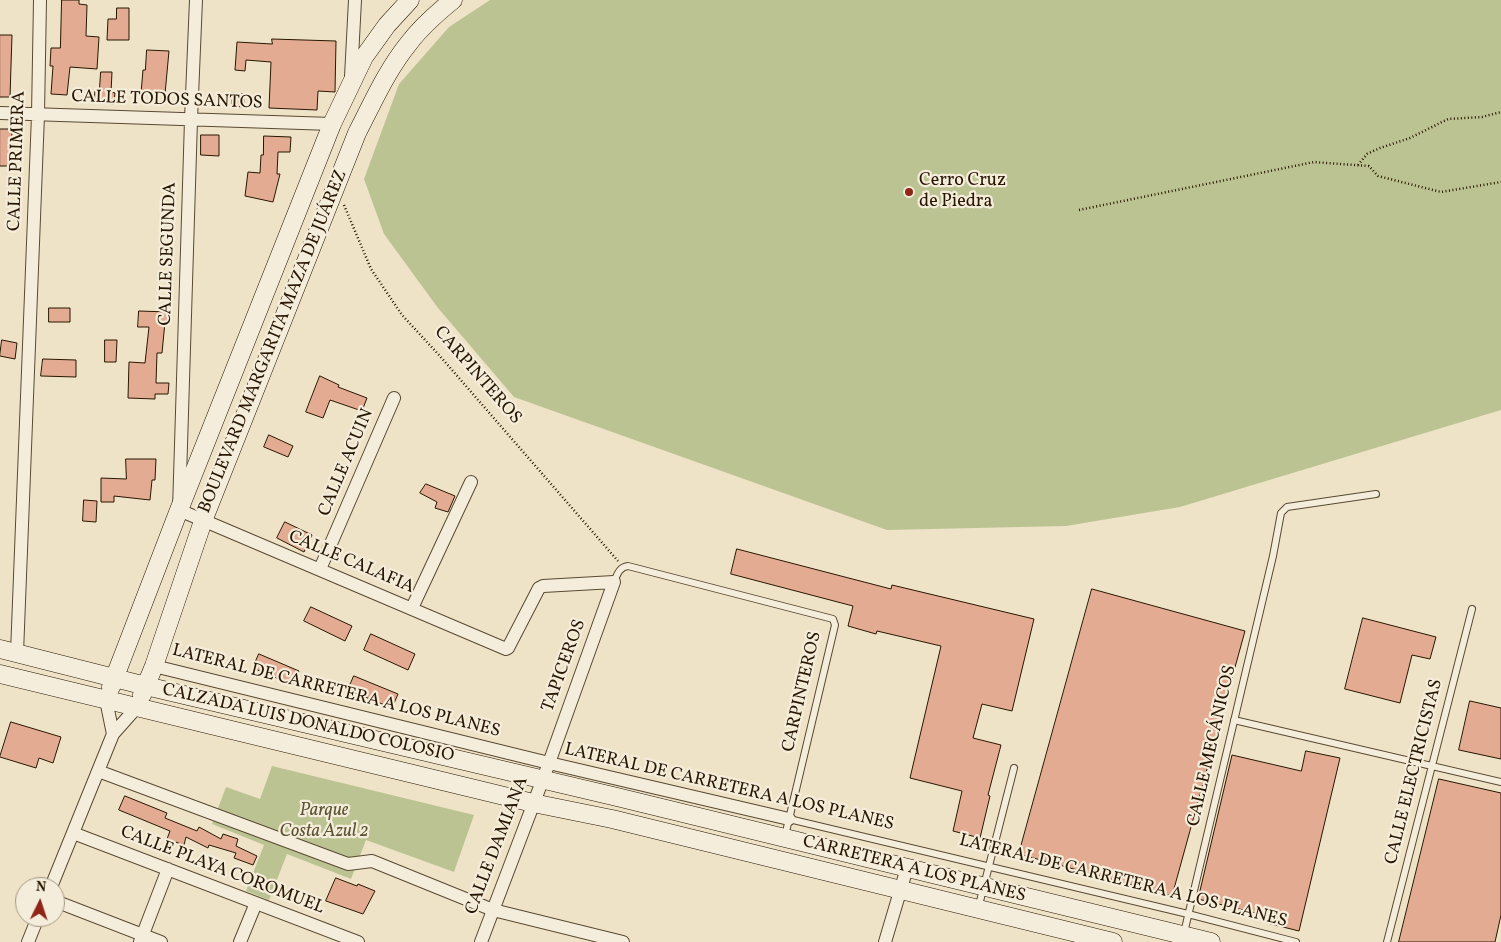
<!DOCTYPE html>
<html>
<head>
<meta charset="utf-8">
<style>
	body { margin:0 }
	#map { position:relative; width:1501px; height:942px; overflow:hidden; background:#efe3c7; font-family:Vollkorn,serif }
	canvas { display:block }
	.north { position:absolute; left:15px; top:877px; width:50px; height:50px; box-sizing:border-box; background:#f5eddb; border:1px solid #a39783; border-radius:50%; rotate:4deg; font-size:14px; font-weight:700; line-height:20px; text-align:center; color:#271600 }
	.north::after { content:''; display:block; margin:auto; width:18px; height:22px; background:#8f2418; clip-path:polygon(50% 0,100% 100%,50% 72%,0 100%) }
</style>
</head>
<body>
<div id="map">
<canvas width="1501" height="942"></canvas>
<div class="north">N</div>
</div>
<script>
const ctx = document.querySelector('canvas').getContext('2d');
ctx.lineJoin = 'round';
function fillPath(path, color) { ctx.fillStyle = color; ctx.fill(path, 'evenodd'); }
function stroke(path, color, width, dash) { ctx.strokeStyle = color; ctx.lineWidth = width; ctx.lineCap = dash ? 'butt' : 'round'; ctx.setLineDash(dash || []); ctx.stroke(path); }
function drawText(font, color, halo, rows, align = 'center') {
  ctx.font = font + ' Vollkorn,serif'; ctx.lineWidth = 4.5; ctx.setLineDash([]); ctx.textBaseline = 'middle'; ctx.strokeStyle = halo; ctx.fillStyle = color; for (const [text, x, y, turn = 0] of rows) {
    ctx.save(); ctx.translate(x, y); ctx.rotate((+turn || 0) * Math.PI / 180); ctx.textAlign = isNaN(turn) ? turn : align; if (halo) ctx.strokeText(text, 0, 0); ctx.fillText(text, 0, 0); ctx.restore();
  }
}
fillPath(new Path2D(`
	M490 0H1501V410L1180 507 1066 526 887 530 514 397 438 308 384 234 364 179 399 84 449 27Z
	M272 766 474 815 454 872 366 840 351 879 287 854 269 900 246 891 264 845 212 824 226 787 260 799Z`), '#bcc393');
const building = new Path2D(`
	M62 0H79V4L87 5 86 36 99 37 97 69 70 67 67 95 51 94 53 66H50L51 48H60Z
	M117 8H129V40H107L108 19H116Z
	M0 35H12L10 97H0Z
	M272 39 336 41 335 92 318 91 317 110 269 108 271 62 246 60 245 71 235 70 237 42 272 44Z
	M147 50 169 51 165 94 141 93 143 70H145Z
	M101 72H112L111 92 115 93 114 104 94 102 95 91H99Z
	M232 93 244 94V107L232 106Z
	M0 129H12L11 166H0Z
	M201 135H219V156L201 155Z
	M264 136 291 137 290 152H278L277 174H280L273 202 245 196 248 172 260 173 261 155H263Z
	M49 308H70V322H49Z
	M139 311 168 312V322H165L162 353H157L156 383H169L168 394H155V399L128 398 129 362 145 363 149 327H138Z
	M2 340 17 343 15 359 0 356Z
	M105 340H117L116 362H105Z
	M43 359 76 360V377L41 376Z
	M320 376 339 385 338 387 367 398 362 411 330 400 323 418 306 412Z
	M269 435 293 446 288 457 264 447Z
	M126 459H156L155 480H152L150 500 114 496V502H101V478L126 479Z
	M426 484 455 496 448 512 435 508 437 502 420 493Z
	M84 500 97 501 96 522 83 521Z
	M285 522 312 535 304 552 277 538Z
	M737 549 891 589 892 585 1034 619 1012 711 982 704 973 738 1001 745 988 795 990 796 980 838 953 831 962 791 910 778 941 646 877 631 876 634 848 626 853 606 731 574Z
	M1092 589 1245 631 1172 896 1019 854Z
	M311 607 352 626 345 641 304 621Z
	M1363 618 1436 637 1430 659 1412 655 1400 703 1345 689Z
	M371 634 415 654 408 670 364 650Z
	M259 654 299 671 293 685 253 668Z
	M354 676 398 694 392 708 348 690Z
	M1470 701 1501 708V759L1459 750Z
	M11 722 61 737 53 763 39 758 36 768 0 757Z
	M1306 751 1340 758 1299 931 1267 923 1268 916 1198 899 1232 755 1301 771Z
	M1439 779 1501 793V915L1495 942H1399Z
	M125 796 167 813 165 818 197 831 199 827 221 839 223 834 238 839 236 846 257 856 253 865 234 858 236 853 209 845 208 848 186 837 184 845 167 839 170 831 119 810Z
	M336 878 357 886 358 884 375 891 363 914 326 901Z`);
fillPath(building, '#e3ab92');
stroke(building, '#271600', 1);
const lane = new Path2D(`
	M614 582C617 575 619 567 628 566L833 619 835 625 785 836
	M1234 720 1501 782
	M789 819 1188 914 1296 942
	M978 909 1014 768
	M1184 933 1273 556 1281 513 1287 507 1376 494
	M1387 942 1472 609`);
const street = new Path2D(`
	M196 0 191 120 179 510 506 649 508 648 539 588 543 586 614 582 549 763 481 942
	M351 77 355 0
	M0 113 332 124
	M320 569 394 398
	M412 608 471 482
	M17 653 38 115 40 0
	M154 666 549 763 789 819
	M106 700 113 734
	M98 771 348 864 372 861 493 910 623 942
	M73 833 358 942
	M51 887 113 734 137 707
	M55 901 161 942
	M28 942 38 917
	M140 942 168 869
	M240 942 256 903
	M885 942 907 868`);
const secondary = new Path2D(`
	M0 649 146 686 617 797 1211 942
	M0 674 533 803 612 819 1113 942
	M111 687 179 510 332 124 364 57 387 25 410 0
	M142 695 154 666 203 521 357 133C373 102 387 70 409 43 421 27 437 13 453 0`);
stroke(lane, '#594932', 8);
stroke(street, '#594932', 14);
stroke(secondary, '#271600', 19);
stroke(new Path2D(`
	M1358 165 1367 154 1380 148 1410 138 1448 119 1482 117 1501 112
	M344 205 371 269 402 315 439 355 618 561
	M1079 210 1314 162 1369 166 1378 176 1441 192 1501 182`), '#271600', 2.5, [1, 2.5]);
stroke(lane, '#f5eddb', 6);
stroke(street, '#f5eddb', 12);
stroke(secondary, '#f5eddb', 18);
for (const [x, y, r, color] of [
	[909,192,5,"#8f2418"]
]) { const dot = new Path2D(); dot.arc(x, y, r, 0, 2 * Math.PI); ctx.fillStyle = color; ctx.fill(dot); stroke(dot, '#f5eddb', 2); }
drawText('18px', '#271600', '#f5eddb', [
	["CALLE TODOS SANTOS",167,101,2],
	["CALLE PRIMERA",18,161,-88],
	["CALLE SEGUNDA",169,254,-88],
	["BOULEVARD MARGARITA MAZA DE JUÁREZ",274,342,-68],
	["CARPINTEROS",477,376,49],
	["CALLE ACUIN",347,463,-67],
	["CALLE CALAFIA",351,563,23],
	["TAPICEROS",565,666,-70],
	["LATERAL DE CARRETERA A LOS PLANES",336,692,14],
	["CARPINTEROS",803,692,-77],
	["CALZADA LUIS DONALDO COLOSIO",308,724,13],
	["CALLE MECÁNICOS",1213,746,-77],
	["CALLE ELECTRICISTAS",1415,772,-76],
	["LATERAL DE CARRETERA A LOS PLANES",729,788,13],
	["CALLE DAMIANA",498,846,-69],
	["CARRETERA A LOS PLANES",914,870,14],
	["CALLE PLAYA COROMUEL",222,871,21],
	["LATERAL DE CARRETERA A LOS PLANES",1123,882,14]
]);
drawText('18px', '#271600', '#f5eddb', [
	["Cerro Cruz",919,182],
	["de Piedra",919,203]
], 'left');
drawText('italic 18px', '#5b5333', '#f5eddb', [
	["Parque",324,812],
	["Costa Azul 2",324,833]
]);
</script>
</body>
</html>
